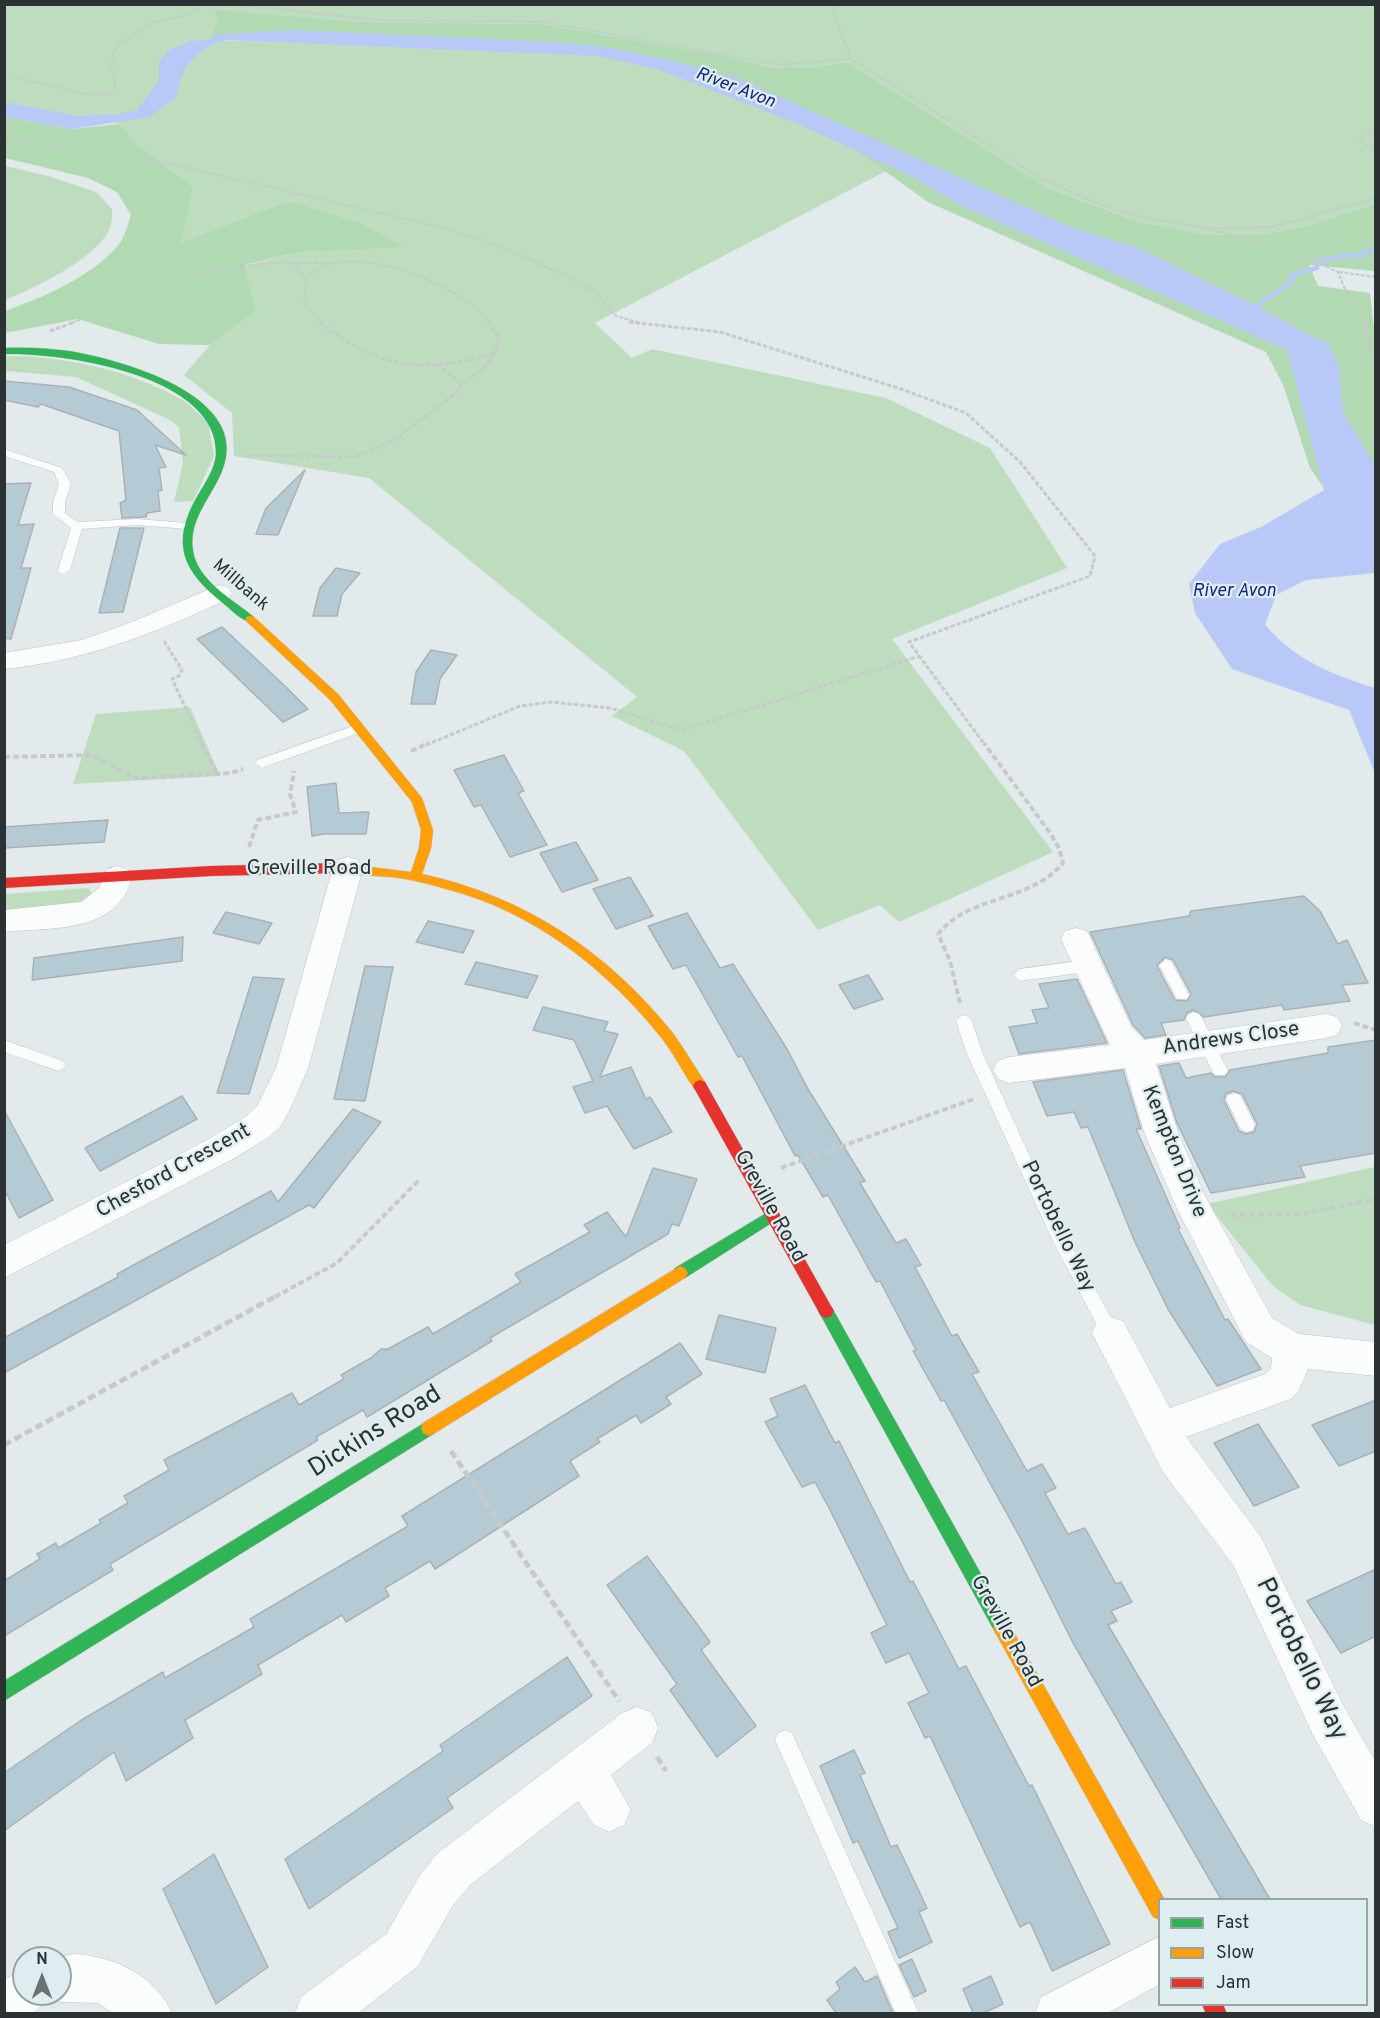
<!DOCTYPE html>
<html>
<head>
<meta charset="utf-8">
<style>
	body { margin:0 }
	#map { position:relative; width:1380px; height:2018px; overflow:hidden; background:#e2eaec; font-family:Overpass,sans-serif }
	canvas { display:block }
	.frame { position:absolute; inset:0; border:6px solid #2c3233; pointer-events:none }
	.legend { position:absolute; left:1158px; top:1898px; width:210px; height:108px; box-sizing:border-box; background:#deeef0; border:2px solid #97a3a4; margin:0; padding:8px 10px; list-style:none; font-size:18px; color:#2c3233 }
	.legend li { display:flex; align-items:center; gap:12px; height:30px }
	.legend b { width:30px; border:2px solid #97a3a4 }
	.north { position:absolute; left:12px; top:1946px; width:60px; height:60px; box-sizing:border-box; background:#deeef0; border:2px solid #97a3a4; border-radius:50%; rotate:0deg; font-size:16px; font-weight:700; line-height:24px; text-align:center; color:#2c3233 }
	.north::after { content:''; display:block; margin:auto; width:21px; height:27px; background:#6c7274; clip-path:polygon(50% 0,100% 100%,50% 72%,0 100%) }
</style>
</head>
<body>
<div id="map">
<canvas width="1380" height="2018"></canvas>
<div class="frame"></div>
<ul class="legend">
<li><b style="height:8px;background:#30b455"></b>Fast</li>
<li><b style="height:8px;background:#ff9f0a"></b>Slow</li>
<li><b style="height:8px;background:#e5322d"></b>Jam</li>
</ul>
<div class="north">N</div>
</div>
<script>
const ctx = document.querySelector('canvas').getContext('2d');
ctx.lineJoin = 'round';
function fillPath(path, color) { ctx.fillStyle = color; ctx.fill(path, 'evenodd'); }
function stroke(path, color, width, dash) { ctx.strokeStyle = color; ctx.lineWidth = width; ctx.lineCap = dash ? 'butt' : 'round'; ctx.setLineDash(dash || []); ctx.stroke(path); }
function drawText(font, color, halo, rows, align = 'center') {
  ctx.font = font + ' Overpass,sans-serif'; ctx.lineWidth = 4.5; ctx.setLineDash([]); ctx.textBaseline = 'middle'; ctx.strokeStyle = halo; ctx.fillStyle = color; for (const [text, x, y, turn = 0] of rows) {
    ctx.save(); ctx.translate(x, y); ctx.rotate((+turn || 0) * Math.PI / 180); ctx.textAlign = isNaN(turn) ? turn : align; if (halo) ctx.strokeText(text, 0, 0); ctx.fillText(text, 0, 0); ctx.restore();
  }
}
fillPath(new Path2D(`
	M4 5H1375V204L1303 227 1260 235H1210L1138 222 1048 188 847 62 813 68H773L724 56 542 24 358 22 216 11 218 20 212 40 599 52 660 63 855 140 860 153 886 171 595 323 632 358 652 349 886 398 990 448 1067 568 892 639 1053 852 899 922 880 905 818 930 684 751 612 716 637 697 369 478 234 456 232 413 184 375 210 345 256 311 244 266 299 252 403 246 288 201 180 244 193 187 139 146 114 120 144 111 184 51 160 62C159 68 161 76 159 81 157 88 143 106 136 110 109 125 34 111 5 102Z
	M5 166 48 176 96 192 112 209C112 215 112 222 110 228 98 258 33 289 5 300Z
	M4 356C64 356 126 369 179 398 190 404 199 414 208 422L214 456 193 501 174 502 183 463 179 427 170 420 76 377 5 371Z
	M190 707 220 776 73 784 96 714Z
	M88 888 93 895 89 902 5 912V894Z
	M1375 1167V1325L1300 1305 1273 1286 1207 1204Z`), '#beddbf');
fillPath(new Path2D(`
	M215 10 358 22 542 24 724 56 773 68H813L847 62 1048 188 1138 222 1210 235H1260L1303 227 1375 204V271L1309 265 1318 286 1370 293 1376 348 1375 561 1310 468 1284 387 1266 352 928 202 860 153 855 140 728 82 599 52 264 35 211 40 218 20Z
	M5 117 73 129 118 124 139 146 193 187 181 243 288 201 360 223 404 247 299 252 244 265 256 311 210 345 159 344 78 319 5 333V311C40 299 100 273 121 241 126 234 128 223 131 215L117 192 88 178 5 158Z`), '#b1d9b2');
fillPath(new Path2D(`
	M293 30 554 42 605 47 670 60 738 78 1068 226 1140 249 1257 306 1321 341 1326 340 1339 364 1343 411 1375 466V573L1306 580 1276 595 1265 625C1297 661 1331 674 1375 688V773L1349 710 1232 669 1195 613 1189 584 1220 544 1263 526 1324 490 1287 350 958 204 915 178 796 123 657 69 597 56 227 40C197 47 180 68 176 98L149 117 73 129 5 117V102L77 116 119 114 137 110 159 81V62L169 50 190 41 211 40 213 35Z`), '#b8c9f7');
stroke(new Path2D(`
	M1248 312 1294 280 1291 275 1317 268V262L1347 255 1361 256 1366 251H1376`), '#b8c9f7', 4.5);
const building = new Path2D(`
	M4 381 69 387 137 410 186 455 155 445 166 467 159 468 162 490 158 491 160 511 147 513 146 517 122 518 120 503 126 500 119 431 41 404 38 407 4 400Z
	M305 470 278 535 256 534 266 508Z
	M31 483 18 525 34 524 21 568H31L11 639 4 638V484Z
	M120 528H144L123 612 99 613Z
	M336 568 360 573 342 594 337 616H313L320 588Z
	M222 627 286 687 308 709 283 722 197 639Z
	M431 650 457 655 440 679 435 704H411L416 672Z
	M504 755 524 791 518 793 547 845 510 857 481 805 474 807 454 770Z
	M336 783 339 813 369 812 366 834H324L312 836 307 787Z
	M108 820 104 842 4 848V827Z
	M576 842 598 880 562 892 540 853Z
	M630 877 653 916 616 929 593 889Z
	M1304 896 1320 911 1338 944 1347 940 1368 983 1342 985 1350 1001 1284 1010 1282 1005 1204 1017 1193 1010 1187 1013 1184 1020 1161 1023 1166 1035 1145 1038 1133 1025 1090 932 1189 916 1191 911ZM1165 957 1173 960 1191 994 1187 1001 1175 1000 1157 966Z
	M226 912 272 923 259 944 213 933Z
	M687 913 720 968 733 964 787 1049 808 1089 865 1181 860 1183 896 1243 906 1239 921 1265 915 1267 952 1336 957 1334 979 1372 972 1374 1027 1471 1042 1464 1056 1488 1045 1493 1068 1534 1085 1528 1116 1584 1121 1582 1132 1602 1111 1611 1117 1621 1108 1625 1270 1899H1221L1072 1641 1022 1541 944 1400 941 1401 913 1351 916 1350 880 1281 876 1282 828 1195 823 1197 798 1155 795 1156 742 1056 738 1057 686 965 673 969 648 926Z
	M428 921 474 931 463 953 416 942Z
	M183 937 182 961 32 980 34 958Z
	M476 962 538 976 527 998 465 984Z
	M365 966 393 967 365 1101 334 1099Z
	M868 975 883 999 854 1009 839 985Z
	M253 977 284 979 249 1094 217 1093Z
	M1077 979 1107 1043 1019 1054 1009 1027 1037 1023 1032 1010 1049 1008 1039 984Z
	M543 1007 608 1022 604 1031 618 1034 600 1077 631 1067 646 1099 650 1097 672 1132 634 1149 607 1106 585 1113 573 1087 593 1081 574 1040 533 1030Z
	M1376 1040V1153L1300 1166 1305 1177 1211 1193 1177 1123 1159 1066 1179 1063 1186 1078 1211 1073 1215 1077H1225L1230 1070 1328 1053V1047ZM1233 1091 1242 1094 1257 1124 1254 1132 1246 1134 1239 1131 1224 1100 1226 1094Z
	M1123 1070 1141 1129H1136L1180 1228 1178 1229 1225 1320 1228 1319 1261 1369 1217 1386 1168 1309 1135 1242 1088 1127 1081 1128 1074 1112 1047 1116 1033 1082Z
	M182 1096 197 1119 100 1171 85 1148Z
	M353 1109 381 1122 314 1208 309 1205 4 1373V1338L118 1277 117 1274 271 1191 278 1202Z
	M4 1110 53 1200 19 1218 4 1189Z
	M653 1168 697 1179 679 1226 672 1224 668 1234 490 1338 492 1341 367 1417 363 1410 316 1437 318 1440 110 1564 113 1570 4 1636V1581L40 1559 37 1554 56 1543 58 1548 101 1523 99 1520 128 1503 124 1496 169 1470 164 1460 292 1393 299 1405 344 1379 341 1375 371 1358 381 1349H388L428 1327 433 1334 521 1282 515 1274 590 1232 584 1225 607 1212 626 1237Z
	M719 1315 776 1328 765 1373 706 1359Z
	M680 1343 702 1374 666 1397 671 1404 641 1423 636 1415 597 1439 600 1442 570 1461 579 1476 435 1569 430 1561 385 1588 389 1596 346 1622 342 1615 258 1665 262 1674 185 1720 193 1738 126 1781 114 1752 4 1831V1773L80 1721 163 1672 165 1678 254 1627 250 1619 408 1526 402 1516Z
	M805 1385 835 1443 839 1441 910 1582 913 1581 959 1669 966 1666 1029 1786 1032 1785 1110 1944 1052 1971 1030 1922 1020 1927 930 1736 925 1738 908 1703 929 1693 909 1653 886 1663 871 1633 887 1625 829 1508 815 1482 802 1487 765 1422 778 1416 770 1399Z
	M1376 1400V1451L1339 1466 1312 1425Z
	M1258 1424 1299 1487 1254 1506 1214 1443Z
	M647 1556 710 1642 701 1650 756 1726 717 1757 670 1690 677 1684 607 1585Z
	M1376 1569V1636L1341 1653 1307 1601Z
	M567 1657 592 1696 447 1798 453 1808 309 1909 285 1859 443 1751 440 1745Z
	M854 1750 865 1773 860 1775 891 1847 897 1845 927 1908 919 1912 932 1942 899 1958 888 1932 898 1928 858 1841 853 1843 820 1766Z
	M214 1854 268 1967 216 2004 163 1889Z
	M912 1959 926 1991 914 1997 899 1965Z
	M855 1967 865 1982 877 1976 893 2013H836L827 2000 840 1989 836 1982Z
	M991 1976 1003 2004 983 2013H973L963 1989Z`);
fillPath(building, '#b4cad5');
stroke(building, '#acb1b4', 1.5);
const lane = new Path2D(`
	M4 449 62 468 71 484 65 502V513L78 522 137 519 187 523 193 526 187 529 137 525 82 529 70 570 64 574 60 573 58 570 71 528 53 514V502L59 484 54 472 4 456Z
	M359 724 364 725 365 728 364 731 267 766 262 768 255 763 257 760Z
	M1166 959 1171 961 1189 995 1187 999H1177L1175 995 1159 965Z
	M1086 960 1093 966 1086 972 1020 981 1013 975 1020 969Z
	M1194 1012 1199 1014 1202 1018 1228 1071 1225 1075H1215L1212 1071 1186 1018 1189 1014Z
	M964 1015 969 1017 972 1021 983 1054 1066 1235 1116 1327 1119 1333 1116 1339 1110 1341 1104 1339 1052 1239 967 1054 956 1021 959 1017Z
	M4 1040 63 1061 66 1065 63 1069 58 1071 4 1052Z
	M1234 1093 1240 1095 1255 1125 1253 1130 1247 1132 1241 1130 1226 1099 1228 1095Z
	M785 1730 792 1733 919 2014H896L775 1740 778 1733Z`);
const street = new Path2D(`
	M219 585 228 587 232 593 228 599C155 633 85 661 4 669V653L82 640 132 622Z
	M348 857 358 860 363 868 308 1068 293 1103 281 1126 269 1137 233 1159 4 1278V1245L209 1139 245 1117 257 1106 276 1068 333 868 338 860Z
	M117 866 127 869 132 877C118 934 52 927 4 932V910L81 902 99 888 107 869Z
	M1076 928 1087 931 1131 1026 1144 1040 1326 1014 1337 1017 1342 1026 1337 1035 1326 1038 1156 1064 1178 1132 1205 1196 1272 1318 1299 1334 1376 1342V1376L1308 1369 1299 1390 1291 1399 1186 1437 1261 1537 1343 1705 1376 1762V1827L1361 1820 1313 1735 1233 1565 1163 1472 1092 1333 1097 1321 1110 1317 1123 1321 1170 1408 1265 1374 1271 1368 1272 1358 1246 1342 1178 1211 1144 1132 1125 1068 1009 1083 998 1079 993 1070 998 1061 1009 1057 1110 1045 1061 939 1065 931Z
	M637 1707 652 1713 658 1728 652 1743 611 1775 631 1810 624 1825 609 1832 594 1825 578 1801 470 1885 452 1907 418 1966 357 2014H295L301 1997 386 1934 420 1875 438 1853 622 1713Z
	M1160 1936V1984L1106 2014H1035L1041 1997Z
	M74 1954C114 1956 157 1976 172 2014H114L98 2003 60 2002 46 1996C36 2018 28 2014 4 2014V1979L24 1971V1994H60V1958H55Z`);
const fast = new Path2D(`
	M4 348C26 347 47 348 69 351 117 359 237 391 226 457 220 491 187 514 193 551 198 581 232 599 254 617V621C243 624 232 610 224 604 182 571 170 543 198 495 205 483 215 469 216 454 219 375 62 352 4 354Z
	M773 1209 778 1211 780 1215 778 1219 685 1278 680 1280 675 1278 672 1273 675 1268Z
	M826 1304 831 1306 1008 1622 1011 1628 1008 1634 1002 1637 996 1634 821 1316 818 1311 821 1306Z
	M429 1420 435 1423 437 1428 435 1433 4 1701V1681Z`);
const slow = new Path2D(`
	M250 616 254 617 338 694 422 798 433 830 431 848 422 874C524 896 608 952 672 1032 684 1048 694 1066 705 1082L707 1086 705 1090H695C684 1074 675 1056 663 1040 608 970 533 911 446 889 429 884 410 879 392 877 373 875 352 877 334 871L332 868 334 865 338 863 411 872 419 848 421 830 412 802 330 700 246 621V617Z
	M680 1266 685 1268 688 1273 685 1278 435 1433 429 1436 423 1433 421 1428 423 1423Z
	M1002 1619 1008 1622 1165 1900H1160V1920L1153 1917 996 1634 993 1628 996 1622Z`);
const jam = new Path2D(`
	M338 863 344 868 338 873 211 876 4 888V878L211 866Z
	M700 1080 705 1082 831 1306 834 1311 831 1316 826 1318 821 1316 693 1086 695 1082Z
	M1202 2004H1223L1227 2014H1206Z`);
stroke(lane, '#bfc5c7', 1);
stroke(street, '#bfc5c7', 1);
stroke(fast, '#bfc5c7', 1);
stroke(slow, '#bfc5c7', 1);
stroke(jam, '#bfc5c7', 1);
stroke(new Path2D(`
	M231 4 379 20 544 22 777 65 851 59 1040 178 1101 205 1136 216 1204 228 1291 250 1338 272 1349 299 1363 315 1364 323
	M830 4 851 59
	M4 75 91 95 110 94 116 84 110 66 117 46 153 22 186 16 204 4
	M1376 130 1359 139 1376 152
	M4 139 176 165 439 227 494 244 570 277 594 291 616 316 640 323
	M1211 228 1272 227 1376 198
	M294 263 306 279
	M1339 272 1376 277
	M71 323 212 270 270 263H328
	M322 323 304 302 306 279C312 274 317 268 325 265 371 250 462 285 490 323`), '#c7caca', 2, [4, 1.5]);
stroke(new Path2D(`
	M320 322C380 370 421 373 494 354
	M489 322 499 339 494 354
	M629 322 720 332 898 388 966 413 1020 462 1095 556 1090 576 909 642 985 745
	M1364 322 1369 348 1376 357
	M50 331 75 322
	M462 384 482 370 494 354
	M247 455 355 457 396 439 456 393 462 384 437 364
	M164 641 182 670 179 676 172 679 203 745
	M426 745 520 706 551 702 610 708 682 730 920 656`), '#c7caca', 3, [4.5, 2]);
stroke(new Path2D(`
	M202 743 217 774
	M411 751 429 743
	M4 757 92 755 137 778 231 773 243 769
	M249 847 258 820 296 812 290 794 294 771
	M960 1003 950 961 938 934C970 894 1030 903 1063 863L1059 848 1050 833 984 743
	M1354 1023 1376 1030
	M781 1168 974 1099
	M1231 1215 1300 1214 1376 1199
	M275 1297 337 1263 418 1181`), '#c7caca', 4, [6, 3]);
stroke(new Path2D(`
	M4 1445 278 1295
	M451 1451 619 1701
	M657 1757 666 1771`), '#c7caca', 5, [8, 4]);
fillPath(lane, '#fbfcfc');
fillPath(street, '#fbfcfc');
fillPath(fast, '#30b455');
fillPath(slow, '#ff9f0a');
fillPath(jam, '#e5322d');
drawText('italic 18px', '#1a227d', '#deeef0', [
	["River Avon",735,89,21],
	["River Avon",1234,592]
]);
drawText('18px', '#2c3233', '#deeef0', [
	["Millbank",240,586,41]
]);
drawText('21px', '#2c3233', '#deeef0', [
	["Greville Road",309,870],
	["Andrews Close",1231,1040,-8],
	["Kempton Drive",1173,1152,68],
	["Chesford Crescent",174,1172,-29],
	["Greville Road",769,1207,61],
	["Portobello Way",1057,1227,64],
	["Greville Road",1005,1632,61]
]);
drawText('26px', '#2c3233', '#deeef0', [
	["Dickins Road",376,1433,-32],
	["Portobello Way",1300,1660,64]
]);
</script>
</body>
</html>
